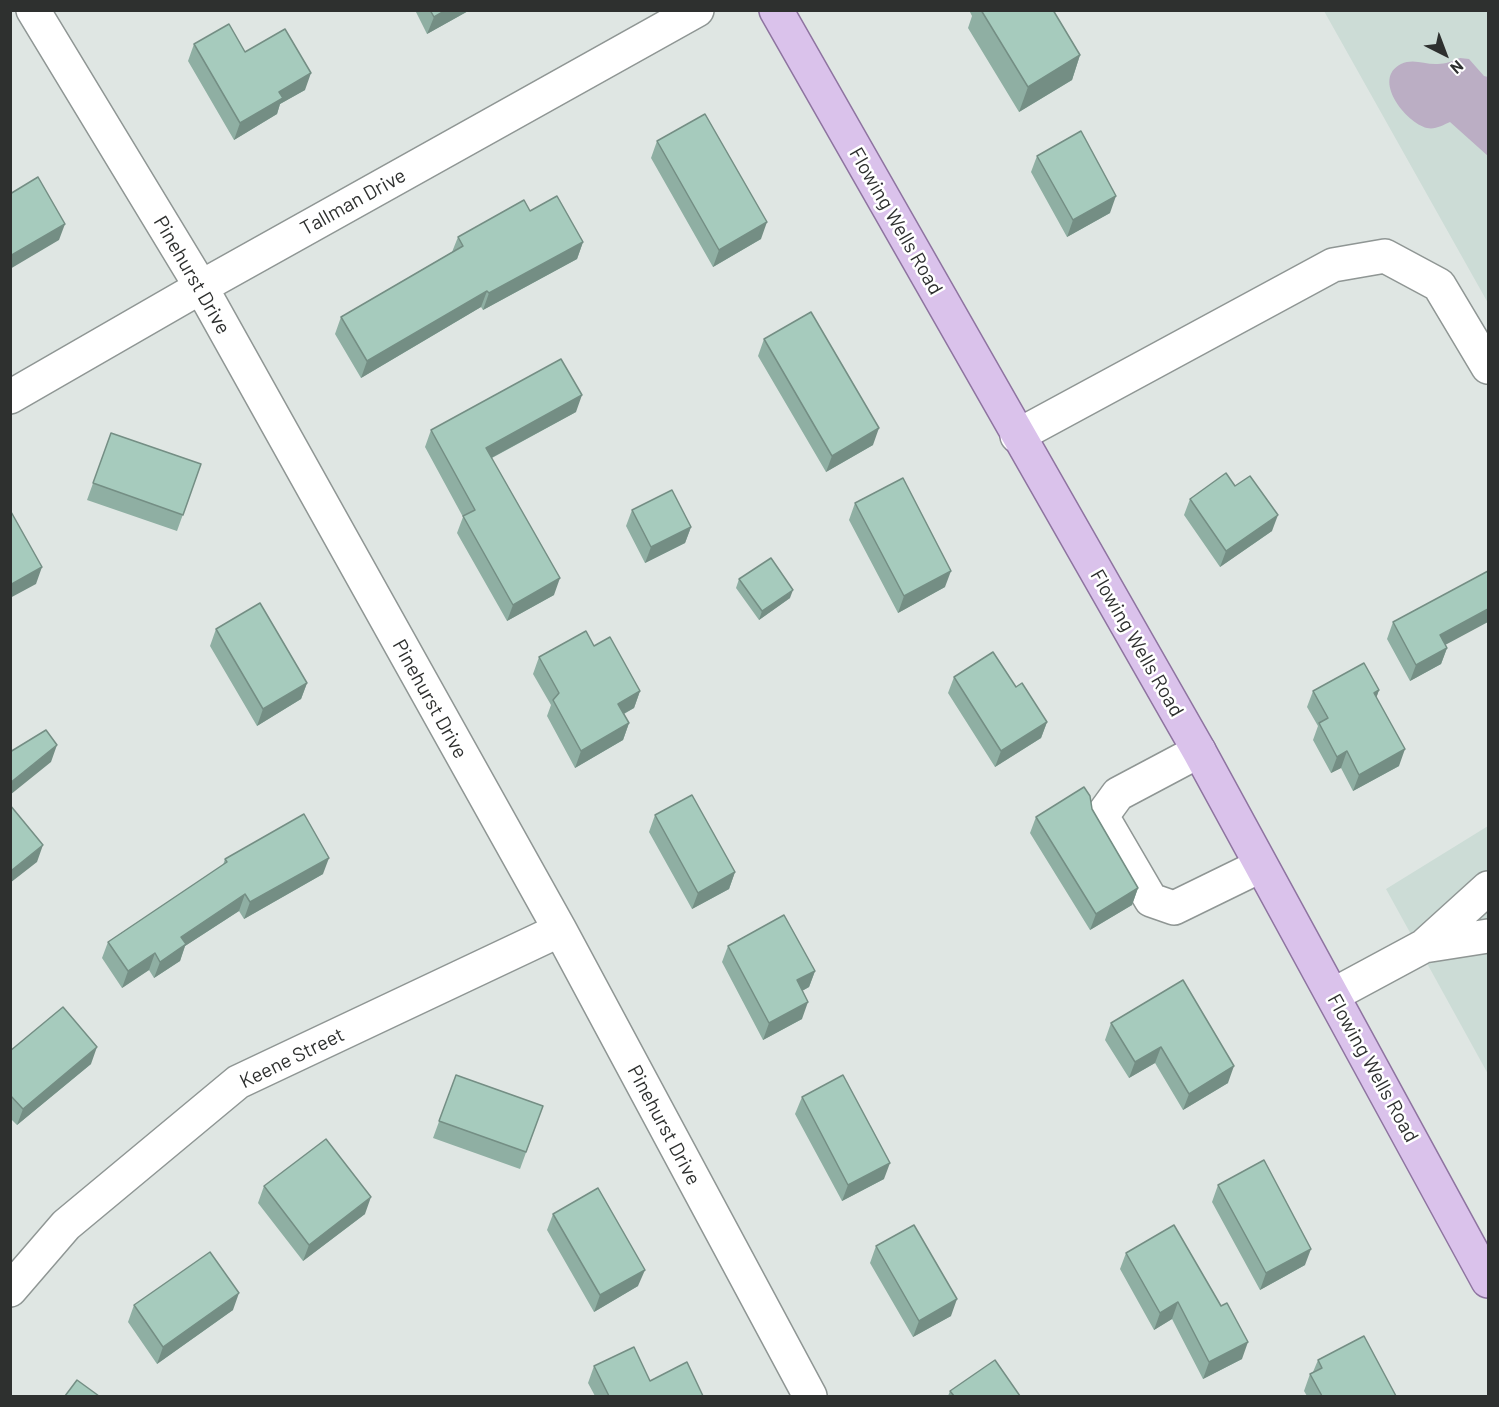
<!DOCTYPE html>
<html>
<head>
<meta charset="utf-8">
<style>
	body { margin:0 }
	#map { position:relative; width:1499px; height:1407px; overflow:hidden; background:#dfe6e3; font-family:Barlow,sans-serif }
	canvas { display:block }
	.frame { position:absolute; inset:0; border:12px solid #2e302f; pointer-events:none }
	.north { position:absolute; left:1415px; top:24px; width:60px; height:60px; -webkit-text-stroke:4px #fff; paint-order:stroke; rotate:138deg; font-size:16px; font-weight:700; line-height:24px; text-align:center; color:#2e302f }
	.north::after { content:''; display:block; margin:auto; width:21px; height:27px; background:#2e302f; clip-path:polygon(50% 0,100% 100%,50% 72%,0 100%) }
</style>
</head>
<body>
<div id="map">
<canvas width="1499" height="1407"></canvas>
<div class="frame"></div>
<div class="north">N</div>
</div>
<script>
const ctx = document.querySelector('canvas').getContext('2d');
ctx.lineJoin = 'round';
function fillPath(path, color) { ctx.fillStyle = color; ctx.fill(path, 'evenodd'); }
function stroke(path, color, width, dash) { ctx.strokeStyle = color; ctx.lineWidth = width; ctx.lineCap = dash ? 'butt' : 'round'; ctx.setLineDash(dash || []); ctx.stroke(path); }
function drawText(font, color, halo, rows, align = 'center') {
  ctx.font = font + ' Barlow,sans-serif'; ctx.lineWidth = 5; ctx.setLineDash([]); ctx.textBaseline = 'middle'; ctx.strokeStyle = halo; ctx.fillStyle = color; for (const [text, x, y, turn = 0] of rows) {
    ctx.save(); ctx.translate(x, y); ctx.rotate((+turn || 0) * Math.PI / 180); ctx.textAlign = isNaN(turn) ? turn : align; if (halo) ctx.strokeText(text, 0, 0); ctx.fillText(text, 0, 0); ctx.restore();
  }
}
fillPath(new Path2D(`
	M1324 11H1488V303Z
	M1488 826V1074L1386 889Z`), '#ccdcd6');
fillPath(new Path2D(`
	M1460 58 1469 59 1484 76 1488 77V156L1450 122C1443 125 1435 130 1427 128 1406 123 1371 79 1401 64 1414 58 1425 65 1438 64 1445 64 1453 61 1460 58Z`), '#bbaec4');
const minor = new Path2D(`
	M33 10 201 287 560 930 810 1396
	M10 397 201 287 697 10
	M1017 436 1333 265 1385 256 1439 285 1488 367
	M1199 751 1118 794 1102 816 1151 900 1174 908 1260 866
	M1424 946 1488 936
	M1333 995 1424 946 1488 888
	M10 1290 66 1225 238 1082 560 930`);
const major = new Path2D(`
	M776 10 1199 751 1488 1281`);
stroke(minor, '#8f9694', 36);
stroke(major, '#8e74a0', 36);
stroke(minor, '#fff', 33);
stroke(major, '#dac2eb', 33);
fillPath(new Path2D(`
	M415 10H470L427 34Z
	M969 10H1053L1080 55 1072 80 1019 112 968 28 972 16Z
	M194 44 245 52 305 90 280 104 277 114 234 140 188 61Z
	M657 141 761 239 713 267 651 158Z
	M1037 156 1110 213 1067 237 1031 172Z
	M458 237 583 242 577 259 483 310 481 307 361 378 335 334 341 317 452 252Z
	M764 339 873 445 826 472 758 356Z
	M576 412 492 458 554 595 507 621 457 533 463 517 425 447 431 430Z
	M111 433 201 464 177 531 87 500Z
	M1235 486 1272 531 1220 567 1184 515 1190 499Z
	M855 503 945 587 898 613 849 520Z
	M632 510 691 527 685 543 645 563 626 526Z
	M739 579 790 598 759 620 736 588Z
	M1393 622 1446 645 1447 648 1441 664 1410 681 1387 639Z
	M216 629 307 683 301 699 257 726 210 646Z
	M594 646 640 691 634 708 624 714 629 723 623 740 575 768 547 716 551 705 533 674 539 657Z
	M954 677 1016 687 1047 722 1041 738 995 767 948 693Z
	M1379 690 1376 698 1399 766 1353 791 1341 768 1331 773 1313 740 1318 726 1307 707 1313 691Z
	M1092 809 1138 888 1132 905 1090 930 1030 833 1036 817Z
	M655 815 735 872 729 889 692 909 649 832Z
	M225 859 323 874 244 919 239 911 185 946 180 961 154 978 149 970 122 988 102 958 108 942 223 865Z
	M728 946 815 971 809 987 802 991V1019L763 1040 722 962Z
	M1183 980 1228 1083 1183 1110 1155 1063 1129 1078 1105 1040 1111 1023Z
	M10 1051 91 1064 17 1125 10 1118Z
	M456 1075 543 1106 520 1169 433 1138Z
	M802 1097 884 1179 842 1201 795 1114Z
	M1218 1185 1305 1265 1260 1290 1212 1202Z
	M264 1186 365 1214 303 1261 258 1203Z
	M553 1214 638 1286 594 1312 547 1230Z
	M876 1246 951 1316 913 1337 870 1263Z
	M1126 1253 1242 1359 1203 1379 1172 1319 1154 1330 1120 1269Z
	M134 1305 233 1310 157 1364 128 1322Z
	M1318 1360 1396 1396H1307L1304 1391 1310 1374 1313 1372Z
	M594 1366 650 1381 703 1396H595L588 1383Z
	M950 1391 1020 1396H948Z`), '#8fafa3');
fillPath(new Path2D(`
	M446 10H470L427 34 434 17Z
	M1080 55 1072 80 1019 112 1028 87Z
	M311 73 305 90 280 104 277 114 234 140 240 123 279 92Z
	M1116 196 1110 213 1067 237 1073 220Z
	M767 222 761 239 713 267 719 250Z
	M65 224 59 240 10 269V256Z
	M583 242 577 259 483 310 489 293Z
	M487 291 481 307 361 378 367 361Z
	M582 395 576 412 480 464 486 448Z
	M879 428 873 445 826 472 832 456Z
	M1278 515 1272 531 1220 567 1226 551Z
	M691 527 685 543 645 563 651 547Z
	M42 567 36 584 10 598V585Z
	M951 571 945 587 898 613 904 596Z
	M560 578 554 595 507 621 513 605Z
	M793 590 790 598 759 620 762 611Z
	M1488 609V622L1434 651 1440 635Z
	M1447 648 1441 664 1410 681 1416 665Z
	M307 683 301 699 257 726 263 709Z
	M1379 690 1373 707 1374 693Z
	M640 691 634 708 612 720 618 704Z
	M1047 722 1041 738 995 767 1001 751Z
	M629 723 623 740 575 768 581 751Z
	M57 745 51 762 10 795V783Z
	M1405 749 1399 766 1353 791 1359 775Z
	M1347 751 1341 768 1331 773 1337 757Z
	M43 845 37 862 10 883V874L12 870Z
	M329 858 323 874 244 919 250 902Z
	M735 872 729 889 692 909 698 893Z
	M1138 888 1132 905 1090 930 1096 914Z
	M245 894 239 911 185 946 180 961 154 978 160 962 181 937Z
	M155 953 149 970 122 988 128 971Z
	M815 971 809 987 791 997 797 980Z
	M808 1002 802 1019 763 1040 769 1023Z
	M97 1047 91 1064 17 1125 23 1109Z
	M1161 1047 1155 1063 1129 1078 1135 1062Z
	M1234 1066 1228 1083 1183 1110 1189 1094Z
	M890 1163 884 1179 842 1201 848 1185Z
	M371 1197 365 1214 303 1261 309 1245Z
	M1311 1249 1305 1265 1260 1290 1266 1273Z
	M645 1270 638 1286 594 1312 600 1295Z
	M239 1293 233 1310 157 1364 163 1347Z
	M957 1299 951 1316 913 1337 919 1321Z
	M1178 1302 1172 1319 1154 1330 1160 1313Z
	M1248 1342 1242 1359 1203 1379 1209 1362Z`), '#748e84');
const building = new Path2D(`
	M430 10H446L434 17Z
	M981 10H1053L1080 55 1028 87Z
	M229 24 245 52 285 29 311 73 279 92 283 98 240 123 194 44Z
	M705 114 767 222 719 250 657 141Z
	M1081 131 1116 196 1073 220 1037 156Z
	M38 177 65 224 10 256V194Z
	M557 196 583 242 489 293 487 291 367 361 341 317 463 246 458 237 524 200 530 211Z
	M811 312 879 428 832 456 764 339Z
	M561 359 582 395 486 448 560 578 513 605 463 516 475 510 431 430Z
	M111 433 201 464 183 515 93 483Z
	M1226 473 1235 486 1250 476 1278 515 1226 551 1190 499Z
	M903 478 951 571 904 596 855 503Z
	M672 490 691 527 651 547 632 510Z
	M10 510 42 567 10 585Z
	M771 558 793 590 762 611 739 579Z
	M1488 571V609L1440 635 1447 648 1416 665 1393 622Z
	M260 603 307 683 263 709 216 629Z
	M586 631 594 646 610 637 640 691 618 704 629 723 581 751 553 700 559 693 539 657Z
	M993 652 1016 687 1022 683 1047 722 1001 751 954 677Z
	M1364 663 1379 690 1374 693 1405 749 1359 775 1347 751 1337 757 1319 723 1328 718 1313 691Z
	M46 730 57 745 10 783V752Z
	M1084 787 1090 796 1092 809 1138 888 1096 914 1036 817Z
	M692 795 735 872 698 893 655 815Z
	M10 805 43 845 12 870 10 868Z
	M304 814 329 858 250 902 245 894 181 937 186 944 160 962 155 953 128 971 108 942 227 862 225 859Z
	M784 915 815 971 797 980 808 1002 769 1023 728 946Z
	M1183 980 1234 1066 1189 1094 1161 1047 1135 1062 1111 1023Z
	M63 1007 97 1047 23 1109 10 1095V1051Z
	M456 1075 543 1106 526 1152 439 1121Z
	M843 1075 890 1163 848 1185 802 1097Z
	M326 1139 371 1197 309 1245 264 1186Z
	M1264 1160 1311 1249 1266 1273 1218 1185Z
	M598 1188 645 1270 600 1295 553 1214Z
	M914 1225 957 1299 919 1321 876 1246Z
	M1174 1225 1221 1306 1227 1303 1248 1342 1209 1362 1178 1302 1160 1313 1126 1253Z
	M210 1252 239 1293 163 1347 134 1305Z
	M1364 1336 1396 1396H1322L1310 1374 1322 1368 1318 1360Z
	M634 1347 650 1381 687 1362 703 1396H609L594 1366Z
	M995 1360 1020 1396H954L950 1391Z
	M77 1380 99 1396H65Z`);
fillPath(building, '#a6cbbd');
stroke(building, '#748e84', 1.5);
drawText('20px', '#2e302f', '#fff', [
	["Tallman Drive",353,202,-29],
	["Flowing Wells Road",896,221,60],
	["Pinehurst Drive",192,275,60],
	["Flowing Wells Road",1137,643,60],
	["Pinehurst Drive",430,699,61],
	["Keene Street",292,1058,-26],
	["Flowing Wells Road",1373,1068,61],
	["Pinehurst Drive",664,1125,62]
]);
</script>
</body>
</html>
